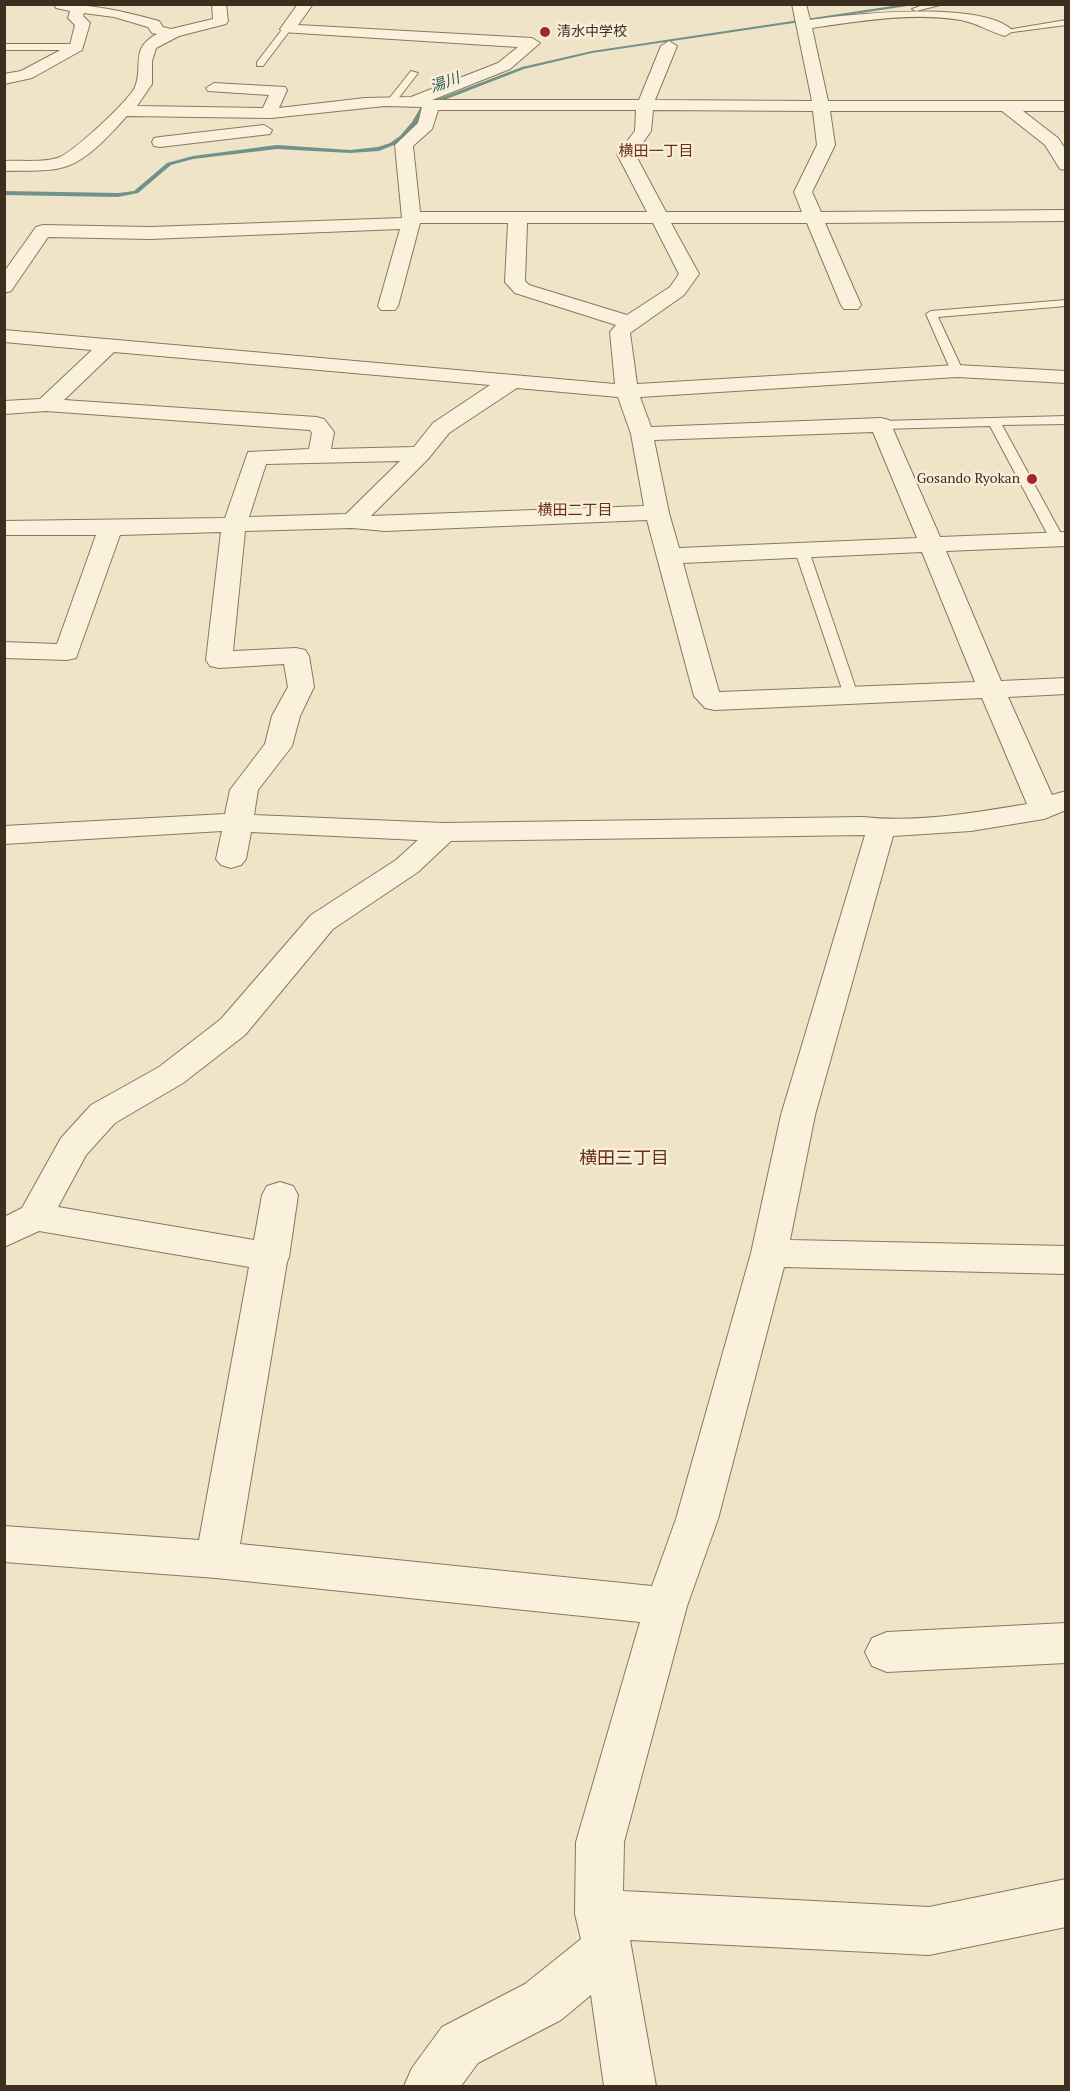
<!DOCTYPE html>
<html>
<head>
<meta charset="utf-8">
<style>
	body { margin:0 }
	#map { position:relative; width:1070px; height:2091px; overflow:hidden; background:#f0e4c8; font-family:"PT Serif",serif }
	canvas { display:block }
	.frame { position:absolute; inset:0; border:6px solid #3d2e20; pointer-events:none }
</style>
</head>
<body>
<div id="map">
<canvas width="1070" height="2091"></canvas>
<div class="frame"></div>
</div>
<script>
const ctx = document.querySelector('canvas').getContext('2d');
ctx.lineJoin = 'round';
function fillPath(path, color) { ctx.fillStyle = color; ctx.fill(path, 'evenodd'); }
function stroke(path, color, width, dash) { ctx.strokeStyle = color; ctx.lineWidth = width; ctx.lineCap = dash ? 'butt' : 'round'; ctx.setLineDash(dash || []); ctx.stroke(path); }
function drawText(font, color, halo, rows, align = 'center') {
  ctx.font = font + ' "PT Serif","Noto Sans JP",serif'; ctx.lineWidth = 5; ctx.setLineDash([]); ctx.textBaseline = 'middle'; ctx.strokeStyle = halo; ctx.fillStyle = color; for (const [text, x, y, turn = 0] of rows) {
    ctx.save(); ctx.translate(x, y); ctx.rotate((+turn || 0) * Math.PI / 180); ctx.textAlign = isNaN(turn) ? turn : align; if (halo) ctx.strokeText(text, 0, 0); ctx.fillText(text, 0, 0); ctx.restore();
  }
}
fillPath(new Path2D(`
	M906 4H921L592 53 524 69 426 107 417 124 404 138 394 145 379 151 350 153 277 149 193 159 171 165 138 193 118 197 4 195V191L118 193 134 191 167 163 193 156 277 145 350 150 378 147 390 143 400 136 412 122 422 105 522 67 592 51Z`), '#6f938a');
const lane = new Path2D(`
	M926 4H944L916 11 912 9Z
	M1066 20V25L1005 33 1001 31Z
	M284 27 291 29 263 66H257V62Z
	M4 44H77L81 47 77 50H4Z
	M411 71 418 73 394 104H388V100Z
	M1066 300V306L938 317 963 371 957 374 951 371 926 314 931 311Z
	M1066 416V424L1002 425 1064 539 1057 543 1050 539 990 426 881 429 875 425 881 421Z
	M802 547 809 551 858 695 856 698H846L844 695 795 551Z`);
const street = new Path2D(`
	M54 4C91 4 123 11 159 21L163 27 171 29 213 19 212 4H226L228 21 226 24 179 36 156 48 152 61V84L137 106 263 108 269 95 208 91 206 88 214 83 285 87 287 90 279 108 365 98 411 97 498 63 518 47 282 32 280 29 298 4H313L298 25 532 38 540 43 510 69 432 100H639L661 46 669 41 677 46 655 100 812 101 792 4H806L810 20C852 14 983 0 1013 31L1005 36C990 32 977 23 961 20 912 12 860 21 812 28L828 101H1066V111H1023L1058 138 1066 150V170L1060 169 1045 145 1002 111H830L835 145 812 192 821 212 1066 210V221L825 223 861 305 858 309H844L841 305 807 223H671L699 274 684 295 630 333 637 384 957 365 1066 371V383L957 377 640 397 651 427 881 418 889 420 940 537 1066 532V546L946 551 1001 681 1066 678V694L1008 697 1052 795 1066 791V810L1044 819 971 831 893 836 815 1115 790 1240 1066 1246V1274L784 1267 718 1519 687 1606 624 1842 623 1891 929 1907 1066 1879V1927L929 1955 630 1940 656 2086H604L591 1995 561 2020 478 2063 461 2086H404L412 2068 442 2027 525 1984 581 1939 575 1914 576 1842 640 1622 216 1578 4 1562V1526L199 1540 249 1267 39 1231 4 1247V1217L22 1208 61 1138 91 1105 159 1067 221 1019 311 915 396 860 418 840 251 832 246 859 241 865 231 868 221 865 216 859 222 831 4 844V826L225 814 230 790 265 744 272 716 288 687 284 664 219 668 210 666 206 660 221 532 120 535 76 658 67 660 4 658V642L57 644 96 535H4V521L225 518 248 452 309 449 312 433 310 430 46 411 4 414V401L40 399 92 350 4 342V330L615 384 610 332 616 325 515 293 505 282 508 223H420L398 306 395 310H381L378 306 400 229 150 239 48 237 11 291 4 293V272L36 227 43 225 150 227 402 218 395 145 418 123 422 107 385 106 271 118 127 116C112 132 92 156 70 165 50 173 26 170 4 171V161C21 160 45 163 60 157 75 150 129 101 135 87 144 65 129 49 157 34L152 33 148 27 114 17 84 13 83 16 90 23 82 50 32 78 4 84V74L21 71 70 45 75 25 68 18 70 11 56 8ZM636 110 635 131 617 154 647 212H420L413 146 432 129 438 110ZM653 110 813 111 817 145 794 192 802 212H666L635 154 651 131ZM527 223H653L679 274 670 287 627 315 529 285 525 281ZM114 352 490 385 433 423 414 447 331 449 334 432 324 419 316 417 64 400ZM517 388 618 397 631 434 644 506 371 516 428 459 449 433ZM873 432 917 538 679 548 669 513 654 440ZM400 461 346 514 249 517 266 464ZM647 520 694 696 705 708 715 710 982 698 1027 804C974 813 917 823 863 817L443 823 254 815 258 790 292 746 300 716 314 687 309 656 305 650 296 648 233 651 245 531 352 528 385 531ZM922 552 975 682 719 692 683 563ZM865 835 781 1115 751 1253 676 1519 652 1586 240 1544 287 1262 289 1257 298 1195 293 1186 280 1182 267 1186 262 1195 254 1240 58 1207 86 1155 115 1123 183 1083 245 1035 333 929 418 872 451 841Z
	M264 125 272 130 270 134 160 147 154 146 152 142 154 138 160 137Z
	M1066 1623V1663L887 1672 872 1666 865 1652 872 1638 887 1632Z`);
stroke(lane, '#8d765c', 2);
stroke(street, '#8d765c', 2);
fillPath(lane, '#faf1dc');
fillPath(street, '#faf1dc');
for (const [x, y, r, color] of [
	[545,32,6,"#9e2a2b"],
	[1032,479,6,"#9e2a2b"]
]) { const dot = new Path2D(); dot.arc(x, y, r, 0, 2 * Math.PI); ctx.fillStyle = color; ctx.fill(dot); stroke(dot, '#f7eed8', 2); }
drawText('14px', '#3d2e20', '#f7eed8', [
	["清水中学校",557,32],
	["Gosando Ryokan",1020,479,"right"]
], 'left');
drawText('italic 15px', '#2f5d5a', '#f7eed8', [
	["湯川",445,83,-20]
]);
drawText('15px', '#6b2e1e', '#f7eed8', [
	["横田一丁目",656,152],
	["横田二丁目",575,511]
]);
drawText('18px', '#6b2e1e', '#f7eed8', [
	["横田三丁目",624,1159]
]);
</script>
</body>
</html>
